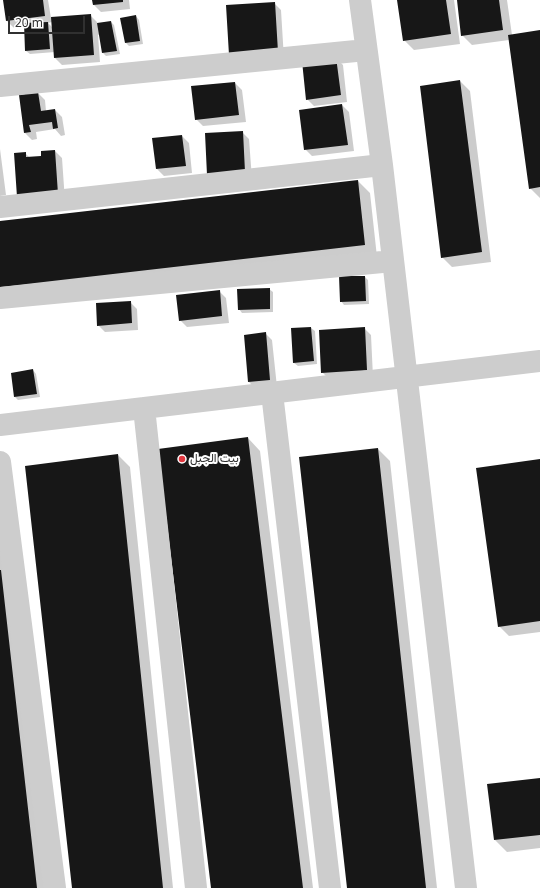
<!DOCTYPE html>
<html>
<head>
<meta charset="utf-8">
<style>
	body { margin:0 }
	#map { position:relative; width:540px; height:888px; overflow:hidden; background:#fff; font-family:"Noto Sans",sans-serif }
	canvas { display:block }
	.scale { position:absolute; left:8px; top:16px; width:77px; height:18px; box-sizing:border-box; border:2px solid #303030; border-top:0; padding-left:5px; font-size:12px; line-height:14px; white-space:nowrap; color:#303030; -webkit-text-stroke:3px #fff; paint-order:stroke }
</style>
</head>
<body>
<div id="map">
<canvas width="540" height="888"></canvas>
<div class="scale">20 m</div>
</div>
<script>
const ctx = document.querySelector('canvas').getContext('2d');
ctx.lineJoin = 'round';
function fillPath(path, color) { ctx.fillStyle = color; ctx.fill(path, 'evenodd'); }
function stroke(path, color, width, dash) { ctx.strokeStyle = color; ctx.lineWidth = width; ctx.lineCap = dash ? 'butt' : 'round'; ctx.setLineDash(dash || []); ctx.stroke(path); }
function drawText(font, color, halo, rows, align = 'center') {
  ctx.font = font + ' "Noto Sans",Vazirmatn,sans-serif'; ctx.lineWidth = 4; ctx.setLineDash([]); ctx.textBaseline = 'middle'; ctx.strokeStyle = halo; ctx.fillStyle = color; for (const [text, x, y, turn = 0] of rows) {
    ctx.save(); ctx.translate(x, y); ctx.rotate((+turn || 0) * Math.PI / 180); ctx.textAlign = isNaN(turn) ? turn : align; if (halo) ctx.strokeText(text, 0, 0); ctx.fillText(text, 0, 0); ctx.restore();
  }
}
fillPath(new Path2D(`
	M4 0H48L51 18 90 15 97 22V24L111 22 114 25 120 54 106 56 103 53 100 34 98 35 100 62 62 65 55 58V52L30 54 26 51 25 26 14 28 7 21ZM52 22 53 28 48 23Z
	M93 0H129L130 9 101 12 94 5Z
	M398 0H454L460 44 414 50 404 40Z
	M458 0H507L512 35 540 31V198L530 188 509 40 472 45 462 35Z
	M274 3 281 10 284 59 237 62Z
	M136 16 139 20 143 44 129 46 126 43Z
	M336 58 343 65 347 102 314 106 307 99Z
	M460 81 470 91 491 262 452 267 442 257Z
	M235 83 242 90 246 122 203 126 196 119Z
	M38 93 45 100 46 111 55 110 62 117 65 135 61 136 55 129 36 132 37 139 32 140 25 133Z
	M342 105 349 112 354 151 312 156 305 149Z
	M242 132 249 139 252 179 215 181Z
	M182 136 189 143 192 173 164 176 157 169 153 139Z
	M0 149 6 195 0 196Z
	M55 151 62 158 65 201 15 154 25 153 30 158 43 157Z
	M358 181 370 193 377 257 0 300V222Z
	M340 277H365L368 280 369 304 344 305 341 301Z
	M269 289 273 292V312L242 313 239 309Z
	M219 291 226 298 229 323 187 327 180 320Z
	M130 302 137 309 138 330 105 332 98 325Z
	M311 328 315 331 317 364 298 366 294 363 292 329Z
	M364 328 371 335 373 377 329 379 322 372Z
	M265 333 272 340 277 387 256 389 249 382Z
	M33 370 36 374 40 397 18 400 15 397Z
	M248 438 260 451 313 888H212Z
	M378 449 390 461 437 888H348Z
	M118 455 130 467 173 888H73Z
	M540 460V632L509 636 499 626Z
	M0 483 47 888H0Z
	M540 779V848L507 852 495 840 488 785Z`), '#0003');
fillPath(new Path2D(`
	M3 0H43L45 16 6 21Z
	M92 0H123V2L93 5Z
	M397 0H446L451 34 403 41Z
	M457 0H499L503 30 461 36Z
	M275 2 278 52 229 55 226 5Z
	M91 14 94 55 54 58 51 17Z
	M136 15 140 41 125 43 120 18Z
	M111 21 117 51 102 53 97 23Z
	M48 22 50 49 25 51 24 23Z
	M540 30V187L529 189 508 35Z
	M336 57 341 95 306 100 302 61Z
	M460 80 482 252 441 258 420 86Z
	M235 82 239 115 195 120 191 86Z
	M38 92 41 111 55 109 58 128 53 129 52 122 29 125 31 132 24 133 19 95Z
	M342 104 348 145 304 150 299 110Z
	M243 131 245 172 207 175 205 133Z
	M182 135 186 166 156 169 152 138Z
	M55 150 58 194 17 197 14 153 26 152V157L41 156V151Z
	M358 180 365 245 0 287V221Z
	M339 276H365L366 301 340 302Z
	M270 288V309L238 310 237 289Z
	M220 290 222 316 179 321 176 295Z
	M131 301 132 323 97 326 96 303Z
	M311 327 314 361 293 363 291 328Z
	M365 327 367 370 321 373 319 330Z
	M266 332 270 380 248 382 244 335Z
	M33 369 37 394 14 397 11 373Z
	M248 437 303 888H211L158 449Z
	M378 448 426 888H347L299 457Z
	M118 454 163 888H72L25 466Z
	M540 459V621L498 627 476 468Z
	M0 570H1L37 888H0Z
	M540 778V835L494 840 487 784Z`), '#171717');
stroke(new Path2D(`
	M360 0 382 165 466 888
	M0 86 366 50
	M0 207 382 165
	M0 298 393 261
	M272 393 330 888
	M144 408 196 888
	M0 425 540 361
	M0 462 55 888`), '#cdcdcd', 22);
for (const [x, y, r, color] of [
	[182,459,4,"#e2373f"]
]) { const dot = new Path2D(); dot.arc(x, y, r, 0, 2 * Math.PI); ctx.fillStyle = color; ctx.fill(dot); stroke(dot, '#fff', 1.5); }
drawText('12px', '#303030', '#fff', [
	["بيت الجبل",190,459]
], 'left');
</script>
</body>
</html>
